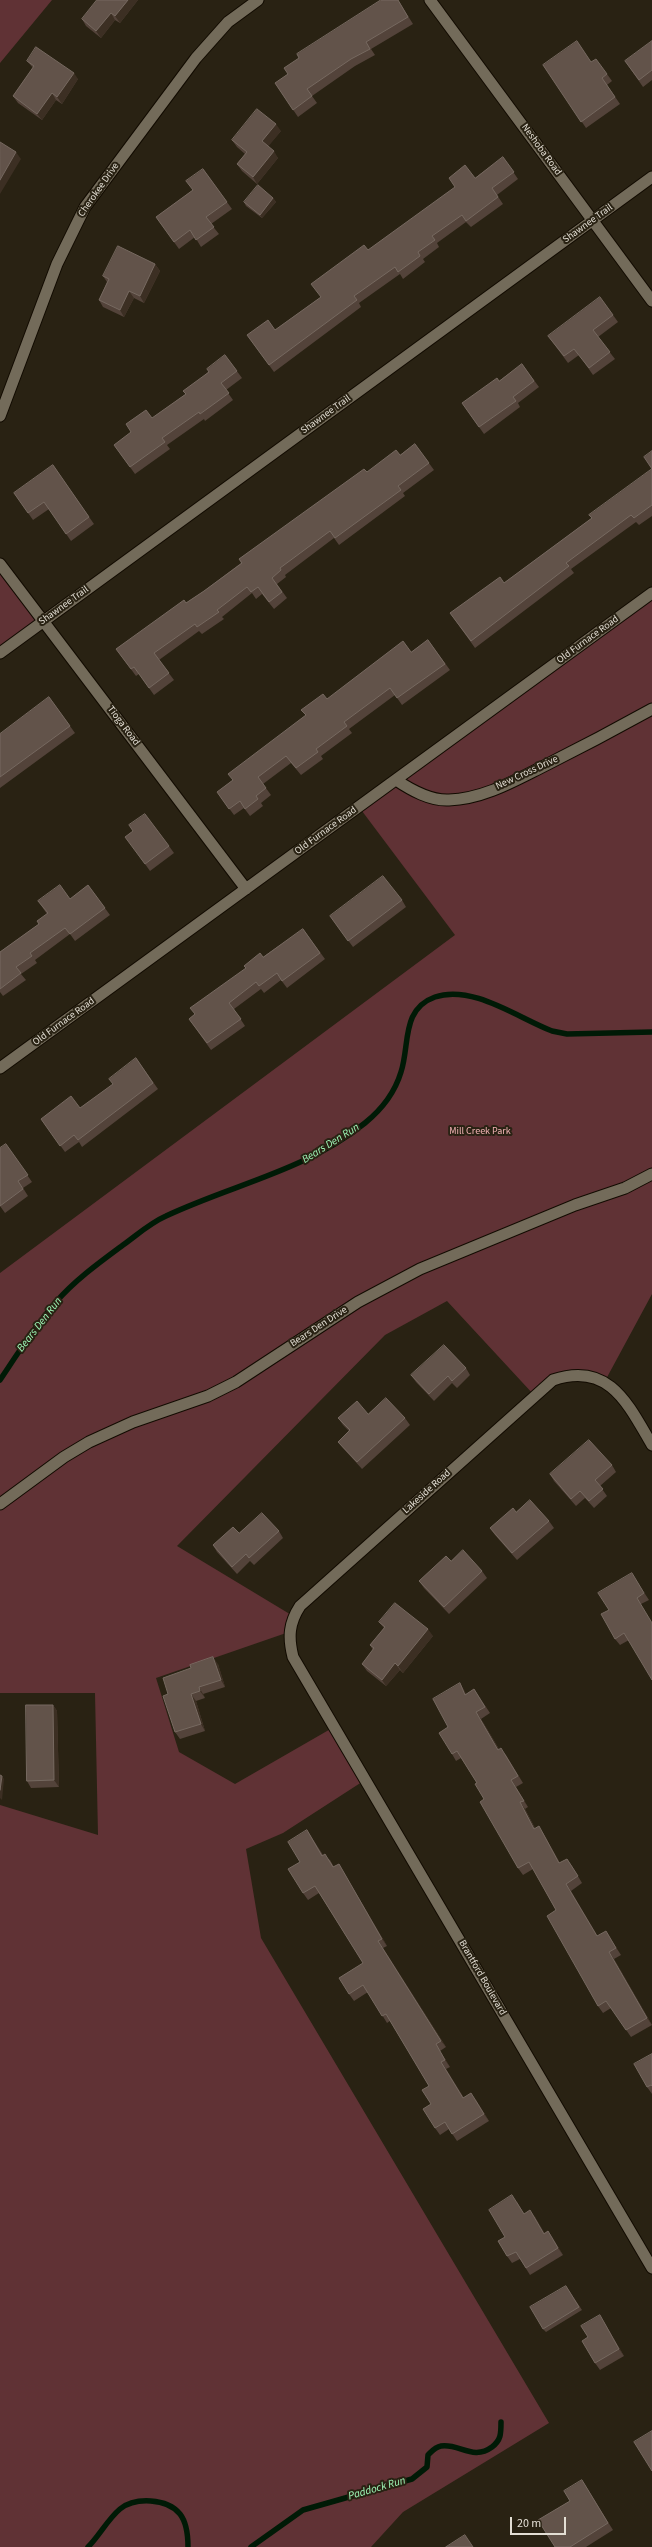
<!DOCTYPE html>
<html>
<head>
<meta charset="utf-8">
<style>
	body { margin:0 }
	#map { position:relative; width:652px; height:2547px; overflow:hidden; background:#292213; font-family:"Source Sans 3",sans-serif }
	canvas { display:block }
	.scale { position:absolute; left:510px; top:2517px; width:56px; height:18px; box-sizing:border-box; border:2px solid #e3ded4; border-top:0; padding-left:5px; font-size:12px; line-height:14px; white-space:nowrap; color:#e3ded4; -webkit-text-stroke:3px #292213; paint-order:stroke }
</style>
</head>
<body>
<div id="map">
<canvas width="652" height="2547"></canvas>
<div class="scale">20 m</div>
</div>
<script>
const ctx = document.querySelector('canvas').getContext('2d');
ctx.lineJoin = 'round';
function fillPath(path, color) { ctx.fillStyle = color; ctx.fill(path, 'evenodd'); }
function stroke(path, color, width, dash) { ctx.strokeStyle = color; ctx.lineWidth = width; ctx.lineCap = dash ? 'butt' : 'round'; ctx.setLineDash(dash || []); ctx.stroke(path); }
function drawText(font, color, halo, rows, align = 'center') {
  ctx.font = font + ' "Source Sans 3",sans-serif'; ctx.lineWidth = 4; ctx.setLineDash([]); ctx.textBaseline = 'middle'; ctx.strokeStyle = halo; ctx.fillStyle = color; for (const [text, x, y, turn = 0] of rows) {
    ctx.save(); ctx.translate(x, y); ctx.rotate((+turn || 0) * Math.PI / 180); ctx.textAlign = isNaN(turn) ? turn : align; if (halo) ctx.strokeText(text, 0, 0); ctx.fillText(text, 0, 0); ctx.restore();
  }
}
fillPath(new Path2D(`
	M0 0H52L0 63Z
	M0 564 44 622 0 653Z
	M652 593V1294L605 1381 566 1376 534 1395 447 1301 385 1335 177 1546 293 1616 289 1632 156 1678 179 1752 235 1784 334 1727 365 1780 283 1833 246 1849 261 1938 549 2423 403 2512 371 2547H0V1805L98 1835 95 1693H0V1273L455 935 359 807Z`), '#603235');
stroke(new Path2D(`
	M0 1380C18 1353 35 1326 56 1302 75 1280 100 1262 123 1245 137 1235 150 1223 166 1216 234 1184 305 1171 365 1123 381 1110 395 1092 401 1072 410 1045 401 1009 435 997 472 984 518 1018 552 1031L567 1034 652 1032
	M88 2547C99 2536 108 2519 120 2509 135 2497 167 2498 180 2514 187 2523 188 2536 188 2547
	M251 2547 303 2510 412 2479 427 2467 428 2455C432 2451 435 2447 441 2446 459 2443 473 2461 492 2447 501 2440 501 2434 501 2422`), '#001a06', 5.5);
const minor = new Path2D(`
	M430 0 652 301
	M0 416 57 264 85 207 196 58 228 22 258 0
	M0 564 246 889
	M0 653 652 177
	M396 780C411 790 430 801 449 800 483 799 514 781 544 766 580 748 616 729 652 709
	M0 1068 652 593
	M652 1445C628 1404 609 1361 553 1380L300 1606C289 1623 288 1637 293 1657L652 2268
	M0 1504 64 1457 89 1442 133 1422 208 1396 236 1382 358 1302 420 1269 575 1205 625 1188 652 1174`);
stroke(minor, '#120b01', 13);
stroke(minor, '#736b5a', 11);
fillPath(new Path2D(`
	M97 0H138L120 23 115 20 101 38 86 26 82 19Z
	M398 0 413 24 371 49 375 55 355 66 312 96 317 103 298 117 275 83Z
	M652 41V80L643 87 625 61Z
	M27 61 78 79 62 104 56 100 42 120 18 103 13 96 33 68Z
	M591 62 607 74 612 81 607 85 620 104 586 128 543 65Z
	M281 131 268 146 278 158 257 184 242 171 237 164 245 154 237 147 232 140Z
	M503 157 518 179 497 195 503 204 471 227 466 222 437 243 439 247 423 259 425 262 403 279 400 274 359 303 361 307 274 372 247 335 275 330 321 297 368 250 475 178Z
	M203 169 232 209 211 224 219 234 201 247 195 237 179 249 156 217 193 190Z
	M273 198 276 202 262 218 246 206 244 202Z
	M155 264 160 271 144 303 134 298 124 317 103 307 99 300 107 282 103 276Z
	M613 315 618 322 598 337 615 359 593 375 579 355 568 363 548 336Z
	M225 355 242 378 226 390 233 400 205 421 204 419 167 445 170 449 135 474 114 445 186 394Z
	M522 364 539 387 518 403 520 407 484 434 462 403 499 381Z
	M415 444 434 470 403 493 405 496 339 545 334 538 285 575 286 577 277 584 287 598 274 609 262 594 256 599 252 593 222 617 224 619 202 634 199 631 159 660 174 680 154 695 139 674 136 676 116 649 204 591 241 563 239 559 367 472 400 455Z
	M53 465 94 524 71 541 49 509 33 520 14 493Z
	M652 469V516L639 525 636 522 571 569 574 573 475 648 450 613 504 583 592 518Z
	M428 640 450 670 402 705 395 695 349 729 352 733 321 756 323 759 301 775 291 763 263 784 271 795 261 803 263 806 250 816 244 808 234 815 217 792 233 780 306 716 327 699 411 652Z
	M49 697 75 733 0 788V734Z
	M130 843 169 846 174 853 150 871Z
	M88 885 110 915 75 941 70 934 35 960 37 963 21 974 26 980 3 996 0 992V952L39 924 47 914 38 901 70 899Z
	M402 900 406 907 353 947 330 916Z
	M303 929 325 959 287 988 281 980 264 993 261 989 234 1009 245 1026 211 1050 189 1019 195 1014 246 968 263 957Z
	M136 1058 158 1089 82 1147 79 1142 65 1152 41 1119 80 1108 113 1085Z
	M6 1144 32 1182 23 1188 28 1196 5 1213 0 1206Z
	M466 1368 470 1375 457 1388 452 1383 434 1401 416 1382 411 1375Z
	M368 1414 405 1418 410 1425 362 1469 343 1448 338 1442 349 1431 343 1425 338 1418Z
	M612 1465 616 1472 600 1486 607 1496 594 1508 585 1498 576 1506 554 1481 550 1474Z
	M516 1512 549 1521 554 1528 517 1560 495 1535 490 1528Z
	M279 1531 283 1538 254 1565 250 1561 237 1574 217 1552 213 1545 239 1533Z
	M451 1561 482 1571 487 1578 449 1614 424 1588 419 1581Z
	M636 1580 649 1600 641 1604 629 1640 620 1645 615 1639 609 1610Z
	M379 1622 433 1636 403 1673 400 1670 386 1686 367 1671 362 1664 373 1650 370 1645 384 1628Z
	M218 1664 225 1687 203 1694 205 1698 196 1701 205 1731 180 1739 175 1732 168 1694Z
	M460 1683 466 1694 474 1689 490 1713 481 1719 499 1749 506 1755 523 1783 516 1787 528 1807 525 1809 535 1828 543 1833 560 1863 567 1859 572 1866 582 1883 571 1891 597 1936 610 1938 621 1955 614 1959 652 2025 631 2037 611 2008 603 2013 598 2006 556 1910 533 1869 523 1875 518 1868 484 1799 477 1783 461 1758 456 1761 452 1754 448 1727Z
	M53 1705 57 1711 59 1787 31 1788 27 1781Z
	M307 1830 323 1855 330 1860 334 1867 339 1864 343 1871 387 1946 383 1948 446 2047 440 2051 450 2067 446 2069 464 2098 476 2100 489 2121 457 2141 449 2129 440 2135 435 2128 431 2104 429 2086 390 2021 387 2023 368 1992 354 2001 349 1994 363 1963 319 1893 308 1900 303 1893 300 1862Z
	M652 2054V2094L647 2087Z
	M517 2202 524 2214 535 2217 544 2233 548 2231 563 2255 530 2275 520 2259 512 2263 507 2256 505 2237Z
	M566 2286 582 2310 546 2332 543 2329Z
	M604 2322 624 2356 600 2370 595 2363 588 2337Z
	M582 2480 613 2530 586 2547H555L570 2501Z`), '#53433a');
fillPath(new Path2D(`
	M128 0H138L120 23 115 16Z
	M111 13 115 20 101 38 96 31Z
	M74 73 78 79 62 104 57 97Z
	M52 93 56 100 42 120 37 114Z
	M276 124 281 131 267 148 262 141Z
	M274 151 278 158 257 184 253 177Z
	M16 152 21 159 0 194V180Z
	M273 198 276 202 262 218 260 215Z
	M155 264 160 271 144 303 140 296Z
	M129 291 134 298 124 317 120 310Z
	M637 1598 652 1622V1623Z
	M428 1629 433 1636 403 1673 398 1666Z
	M213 1657 218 1664 225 1687 221 1680Z
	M395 1663 400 1670 386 1686 382 1680Z
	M460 1683 464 1690 470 1702 465 1695Z
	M199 1687 203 1694 205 1698 200 1691Z
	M191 1694 196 1701 205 1731 201 1724Z
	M53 1705 57 1711 59 1787 54 1780Z
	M476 1712 481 1719 503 1756 498 1750Z
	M2 1776 4 1779 2 1800 0 1798V1790Z
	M511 1780 516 1787 528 1807 524 1801Z
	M520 1802 525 1809 539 1836 534 1829Z
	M539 1826 543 1833 564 1870 559 1863Z
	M339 1864 343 1871 387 1946 382 1939Z
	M566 1884 571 1891 602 1943 597 1936Z
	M378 1941 383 1948 446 2047 441 2041Z
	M609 1952 614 1959 652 2025 647 2018Z
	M436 2044 440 2051 450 2067 445 2060Z
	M441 2062 446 2069 468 2105 463 2098Z
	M471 2093 476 2100 489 2121 484 2114Z
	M530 2210 535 2217 549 2240 544 2234Z
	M548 2231 553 2238 563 2255 558 2248Z
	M600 2315 604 2322 624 2356 619 2349Z`), '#3c2f23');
const building = new Path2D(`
	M97 0H128L115 16 111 13 96 31 82 19Z
	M381 0H398L408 17 366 42 370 49 351 59 307 89 312 96 293 110 275 83 288 74 284 68 299 58 297 54Z
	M577 41 591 62 596 59 607 74 602 78 615 97 581 122 543 65Z
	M652 41V70L639 80 625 61Z
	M36 47 74 73 57 97 52 93 37 114 13 96 34 66 27 61Z
	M257 109 276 124 262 141 274 151 253 177 237 164 247 152 232 140Z
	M0 142 16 152 0 180Z
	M503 157 514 172 492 188 498 197 466 221 462 215 432 236 435 240 418 252 420 256 398 272 395 267 354 296 357 300 269 365 247 335 268 320 275 330 321 297 311 284 364 245 368 250 455 187 449 178 465 165 475 178Z
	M203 169 227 202 206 217 214 227 196 240 190 230 174 242 156 217 193 190 186 181Z
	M258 185 273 198 260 215 244 202Z
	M118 246 155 264 140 296 129 291 120 310 99 300 109 279 103 276Z
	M600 297 613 315 593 330 610 352 589 368 574 349 564 356 548 336Z
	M225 355 237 371 221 383 229 393 200 414 199 412 162 438 165 442 130 467 114 445 131 432 126 424 146 410 152 418 186 394 183 391 209 372 207 369Z
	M522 364 534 381 513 397 516 401 479 427 462 403 497 378 499 381Z
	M415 444 429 463 398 486 401 490 335 538 330 531 280 568 281 570 272 578 282 592 269 602 258 587 251 592 247 587 217 610 219 612 197 627 195 624 154 653 169 673 149 688 134 667 131 669 116 649 184 600 186 603 204 591 242 563 239 559 364 469 367 472 396 450 400 455Z
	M652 451V469L644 457Z
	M53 465 89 517 66 534 44 502 28 513 14 493Z
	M652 469V505L634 518 631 515 566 563 569 566 471 641 450 613 500 577 504 583 592 518 589 515Z
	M428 640 445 664 397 698 390 688 344 722 347 726 316 749 318 752 296 768 286 756 258 777 266 788 256 796 258 799 245 809 240 801 229 809 217 792 233 780 228 774 306 715 301 710 323 694 327 699 403 641 411 652Z
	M49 697 70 726 0 777V734Z
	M145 814 169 846 145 864 125 837 133 831 129 825Z
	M383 876 402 900 348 941 330 916Z
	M60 885 70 899 88 885 105 908 70 934 65 928 30 953 32 956 16 967 21 973 0 989V952L39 924 37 921 48 913 38 901Z
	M303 929 320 953 282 981 277 973 259 986 256 982 229 1003 241 1019 207 1043 189 1019 195 1014 190 1008 246 968 244 966 260 953 263 957Z
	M136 1058 153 1083 78 1140 74 1135 60 1146 41 1119 71 1096 80 1108 113 1084 109 1079Z
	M6 1144 28 1175 18 1181 23 1189 0 1206V1148Z
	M444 1345 466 1368 452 1381 448 1376 429 1394 411 1375Z
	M386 1398 405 1418 357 1462 338 1442 350 1430 338 1418 357 1401 368 1414Z
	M589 1440 612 1465 595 1480 603 1489 589 1501 580 1491 571 1499 550 1474Z
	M530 1500 549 1521 512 1553 490 1528 513 1508 516 1512Z
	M262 1513 279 1531 249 1558 246 1554 232 1567 213 1545 233 1527 239 1533Z
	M463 1550 482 1571 444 1607 419 1581 446 1556 451 1561Z
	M632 1573 644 1593 637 1598 652 1623V1680L624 1633 615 1639 601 1614 609 1610 598 1593Z
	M395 1603 428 1629 398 1666 395 1663 382 1680 362 1664 374 1648 370 1645 385 1627 379 1622Z
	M213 1657 221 1680 199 1687 200 1691 191 1694 201 1724 175 1732 163 1696 168 1694 163 1678 191 1668 190 1665Z
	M460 1683 465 1695 474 1689 485 1707 476 1712 498 1750 501 1748 518 1776 511 1780 524 1801 520 1802 534 1829 539 1826 559 1863 567 1859 578 1876 566 1884 597 1936 606 1931 616 1948 609 1952 647 2018 626 2030 606 2001 598 2006 547 1916 556 1910 529 1862 518 1868 480 1802 484 1799 475 1784 477 1783 457 1751 452 1754 439 1733 448 1727 433 1699Z
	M26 1705H53L54 1780 27 1781Z
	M0 1775 2 1776 0 1790Z
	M307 1830 322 1856 325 1854 333 1867 339 1864 382 1939 378 1941 441 2041 436 2044 445 2060 441 2062 463 2098 471 2093 484 2114 452 2134 445 2122 435 2128 423 2109 431 2104 422 2090 429 2086 386 2014 382 2016 363 1985 349 1994 339 1978 363 1963 315 1886 303 1893 288 1869 300 1862 288 1842Z
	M652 2054V2086L651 2085 647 2087 634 2064Z
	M512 2195 524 2214 530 2210 544 2234 548 2231 558 2248 526 2268 516 2252 507 2256 498 2241 505 2237 489 2210Z
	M566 2286 579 2307 543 2329 530 2307Z
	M600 2315 619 2349 595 2363 582 2341 588 2337 581 2326Z
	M652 2431V2471L634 2442Z
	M582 2480 608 2523 570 2547H555L538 2520 570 2501 564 2491Z
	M465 2535 473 2547H446Z`);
fillPath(building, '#62534a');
stroke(building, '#766960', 1);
drawText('10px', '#e3ded4', '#292213', [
	["Neshoba Road",541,150,54],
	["Cherokee Drive",99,190,-55],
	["Shawnee Trail",588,224,-36],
	["Shawnee Trail",326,415,-36],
	["Shawnee Trail",64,606,-36],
	["Old Furnace Road",588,640,-36],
	["Tioga Road",123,726,53],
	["New Cross Drive",527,773,-25],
	["Old Furnace Road",326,831,-36],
	["Old Furnace Road",64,1022,-36],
	["Bears Den Drive",319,1327,-33],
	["Lakeside Road",427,1492,-42],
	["Brantford Boulevard",482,1978,60]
]);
drawText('10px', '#f2b3b5', '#292213', [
	["Mill Creek Park",480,1132]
]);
drawText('italic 11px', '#9ff8b8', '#292213', [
	["Bears Den Run",331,1144,-32],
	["Bears Den Run",40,1325,-52],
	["Paddock Run",377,2489,-16]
]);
</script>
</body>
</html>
